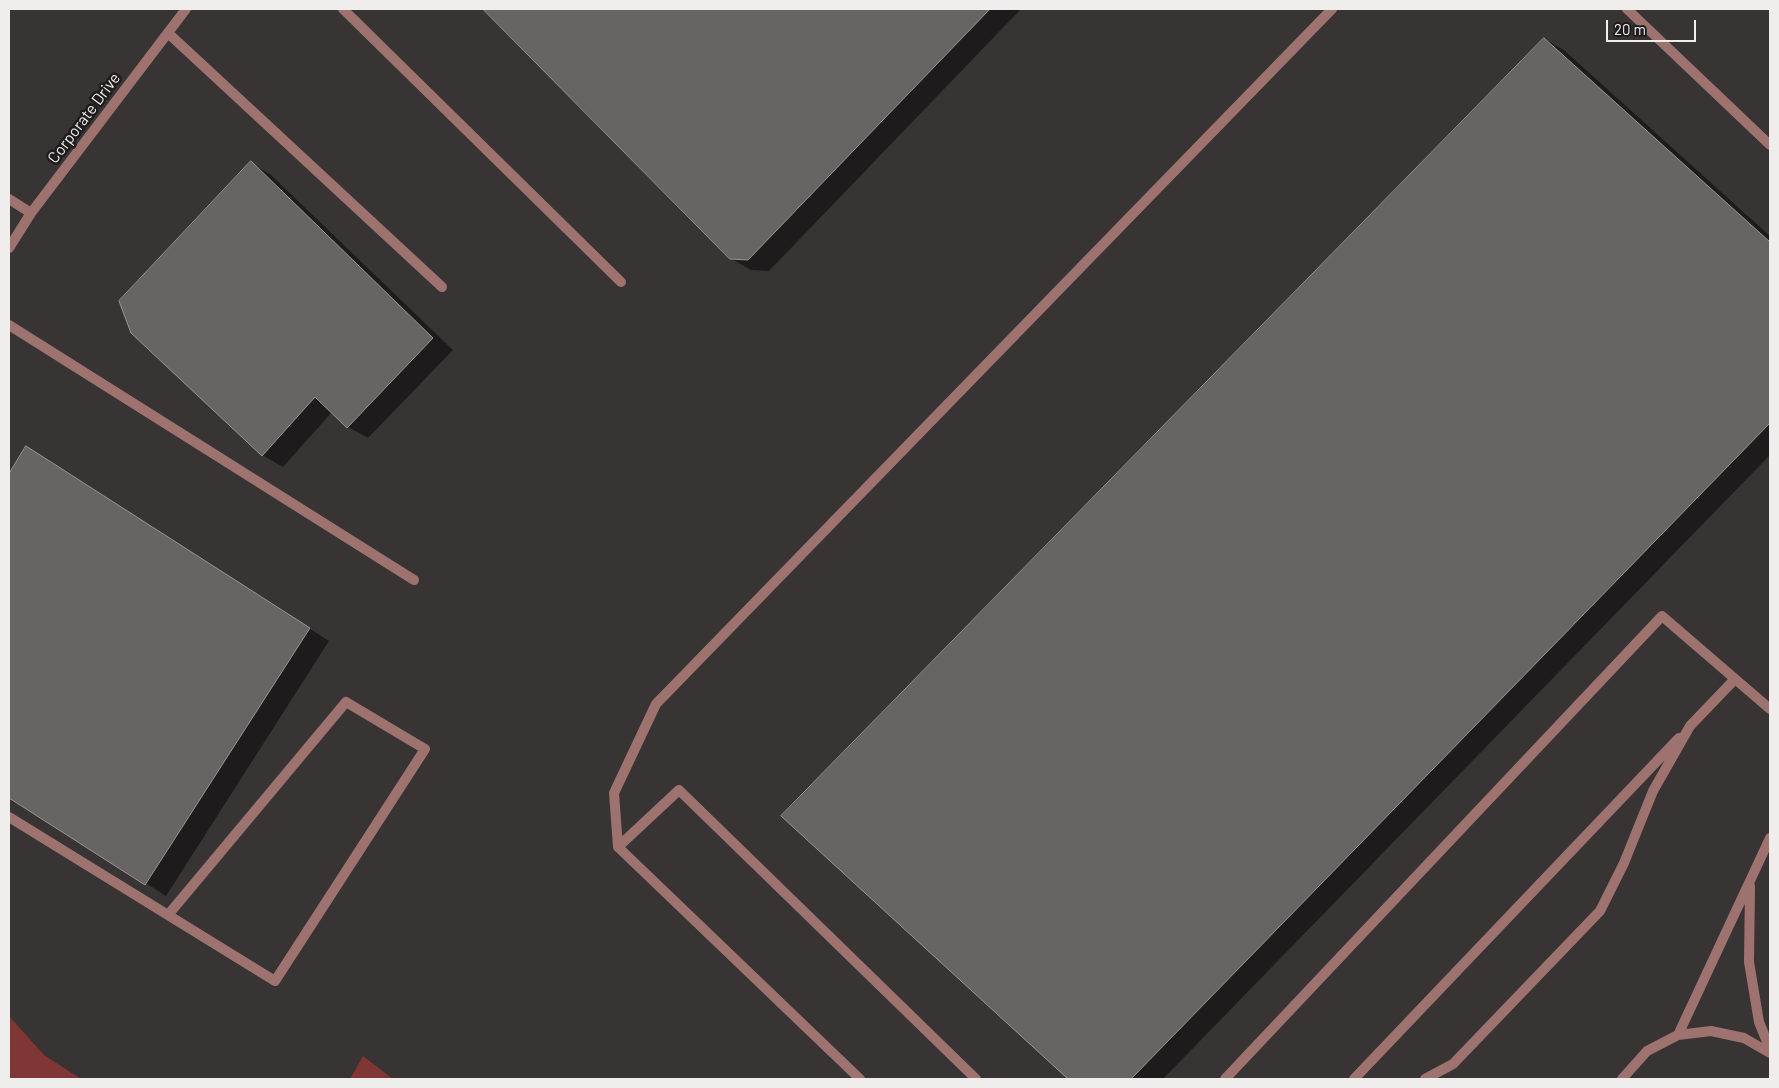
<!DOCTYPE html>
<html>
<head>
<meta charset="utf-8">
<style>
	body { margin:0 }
	#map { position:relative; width:1779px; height:1088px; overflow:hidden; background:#383434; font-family:Barlow,sans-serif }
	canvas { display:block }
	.frame { position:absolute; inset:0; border:10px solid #f0eded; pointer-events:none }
	.scale { position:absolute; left:1606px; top:20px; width:90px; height:22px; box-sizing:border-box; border:2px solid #f0eded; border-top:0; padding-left:6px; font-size:15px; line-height:18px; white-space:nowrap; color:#f0eded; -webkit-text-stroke:4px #1e1c1c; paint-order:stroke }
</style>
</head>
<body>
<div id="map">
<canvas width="1779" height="1088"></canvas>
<div class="frame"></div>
<div class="scale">20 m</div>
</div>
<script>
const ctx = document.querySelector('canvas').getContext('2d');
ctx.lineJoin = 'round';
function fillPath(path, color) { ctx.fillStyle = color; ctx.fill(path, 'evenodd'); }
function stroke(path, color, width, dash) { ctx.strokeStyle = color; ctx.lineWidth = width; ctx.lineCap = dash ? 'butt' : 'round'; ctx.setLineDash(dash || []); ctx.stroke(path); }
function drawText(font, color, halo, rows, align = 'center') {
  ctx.font = font + ' Barlow,sans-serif'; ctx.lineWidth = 5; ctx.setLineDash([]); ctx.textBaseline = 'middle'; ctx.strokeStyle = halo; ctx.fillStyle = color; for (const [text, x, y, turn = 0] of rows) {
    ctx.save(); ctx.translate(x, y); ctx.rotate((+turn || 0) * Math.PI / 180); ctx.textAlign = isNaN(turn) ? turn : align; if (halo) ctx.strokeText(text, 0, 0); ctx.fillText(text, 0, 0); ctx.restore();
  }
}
fillPath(new Path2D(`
	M9 1016 44 1055 81 1079H9Z
	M363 1056 393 1079H350Z`), '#7f3634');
fillPath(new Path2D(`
	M485 9H1021L769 271 751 270 730 258Z
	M1545 39 1565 51 1770 236V455L1163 1079H1070L783 816Z
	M251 163 271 175 453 350 368 438 348 427 332 412 283 467 262 455Z
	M27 448 329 641 166 896 9 796V476Z`), '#0007');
const building = new Path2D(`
	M483 9H990L748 260 730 259Z
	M1544 38 1770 242V423L1131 1079H1068L781 816Z
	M251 161 433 338 347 428 315 397 262 456 131 333 119 301Z
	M26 446 310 628 145 885 9 798V474Z`);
fillPath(building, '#686464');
stroke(building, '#9a9594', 1);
stroke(new Path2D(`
	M343 9 621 282
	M1627 9 1770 145
	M168 33 442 287
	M9 325 414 580
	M9 817 275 981 425 749 346 702 168 915
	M618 847 679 790 976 1079
	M1750 886 1749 962 1759 1022 1770 1049
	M1678 1035 1770 838
	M860 1079 618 847 614 793 656 704 1332 9
	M1225 1079 1662 616 1770 709
	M1354 1079 1679 738
	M1425 1079 1453 1064 1600 911 1624 863 1653 791 1690 726 1735 679
	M1622 1079 1647 1051 1678 1035 1711 1031 1744 1038 1770 1053`), '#9e736f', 10);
stroke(new Path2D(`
	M9 199 31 213
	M9 248 31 213 186 9`), '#9e736f', 10);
drawText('16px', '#f0eded', '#1e1c1c', [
	["Corporate Drive",84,118,-53]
]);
</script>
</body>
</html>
